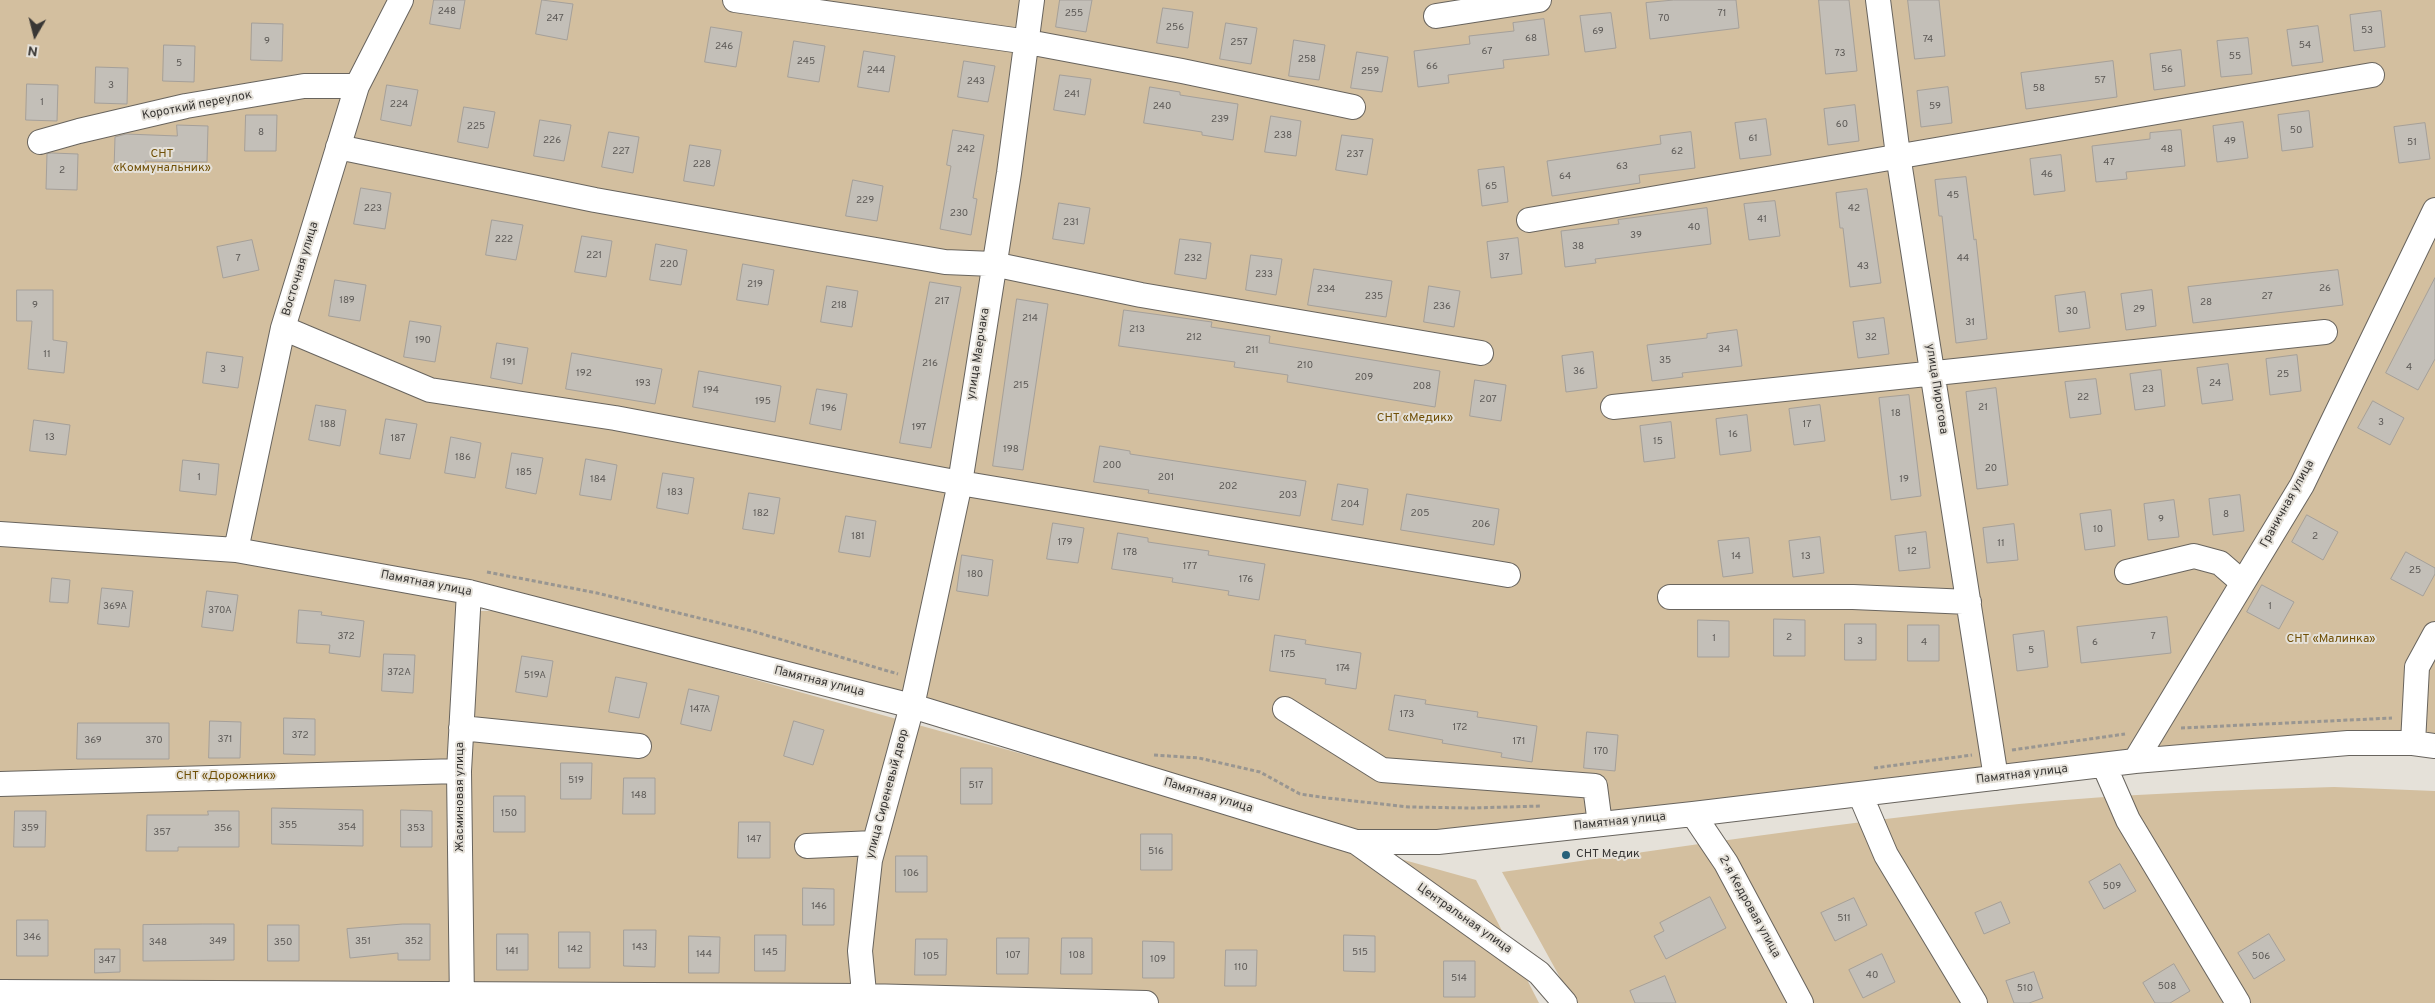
<!DOCTYPE html>
<html>
<head>
<meta charset="utf-8">
<style>
	body { margin:0 }
	#map { position:relative; width:2435px; height:1003px; overflow:hidden; background:#e5e1d9; font-family:Overpass,sans-serif }
	canvas { display:block }
	.north { position:absolute; left:10px; top:10px; width:50px; height:50px; -webkit-text-stroke:4px #e5e1d9; paint-order:stroke; rotate:188deg; font-size:14px; font-weight:700; line-height:20px; text-align:center; color:#393735 }
	.north::after { content:''; display:block; margin:auto; width:18px; height:22px; background:#393735; clip-path:polygon(50% 0,100% 100%,50% 72%,0 100%) }
</style>
</head>
<body>
<div id="map">
<canvas width="2435" height="1003"></canvas>
<div class="north">N</div>
</div>
<script>
const ctx = document.querySelector('canvas').getContext('2d');
ctx.lineJoin = 'round';
function fillPath(path, color) { ctx.fillStyle = color; ctx.fill(path, 'evenodd'); }
function stroke(path, color, width, dash) { ctx.strokeStyle = color; ctx.lineWidth = width; ctx.lineCap = dash ? 'butt' : 'round'; ctx.setLineDash(dash || []); ctx.stroke(path); }
function drawText(font, color, halo, rows, align = 'center') {
  ctx.font = font + ' Overpass,sans-serif'; ctx.lineWidth = 4; ctx.setLineDash([]); ctx.textBaseline = 'middle'; ctx.strokeStyle = halo; ctx.fillStyle = color; for (const [text, x, y, turn = 0] of rows) {
    ctx.save(); ctx.translate(x, y); ctx.rotate((+turn || 0) * Math.PI / 180); ctx.textAlign = isNaN(turn) ? turn : align; if (halo) ctx.strokeText(text, 0, 0); ctx.fillText(text, 0, 0); ctx.restore();
  }
}
fillPath(new Path2D(`
	M0 0H2435V746L1356 842 469 592 468 611H508L1476 880 1539 1003H0Z
	M2334 787 2435 791V1003H1574L1502 872C1674 848 1847 821 2019 804 2124 794 2229 790 2334 787Z`), '#d3bf9f');
const building = new Path2D(`
	M434 0H465L460 29 430 24Z
	M542 0 573 4 567 40 536 34Z
	M1060 0H1092L1086 32 1056 27Z
	M1674 0H1736L1739 28 1650 39 1646 3Z
	M1819 0H1849L1857 71 1826 74Z
	M1908 0H1939L1945 56 1915 59Z
	M1163 8 1193 12 1188 48 1157 43Z
	M2381 11 2385 47 2354 51 2350 15Z
	M1611 13 1616 48 1585 52 1580 16Z
	M1544 19 1549 55 1503 60 1504 68 1448 75 1449 83 1418 87 1414 51 1470 44 1469 36 1514 31 1513 23Z
	M252 23 283 24 282 61 251 60Z
	M1226 23 1257 28 1251 64 1220 59Z
	M2318 26 2323 62 2292 66 2287 30Z
	M711 27 742 32 736 67 705 62Z
	M2248 38 2252 74 2221 77 2217 41Z
	M1294 40 1325 45 1319 80 1289 76Z
	M794 41 825 46 819 82 788 77Z
	M164 45 195 46 194 82 163 81Z
	M2181 50 2185 86 2154 90 2150 54Z
	M864 51 895 56 889 92 858 87Z
	M1357 52 1388 57 1382 92 1351 88Z
	M964 61 995 66 988 102 958 97Z
	M2113 61 2117 97 2026 109 2021 73Z
	M96 67 128 68 127 104 95 103Z
	M1060 75 1091 79 1085 115 1054 110Z
	M27 84 58 85 57 121 26 120Z
	M387 85 418 90 411 126 381 120Z
	M1150 87 1180 92V95L1238 104 1233 140 1202 135V132L1144 123Z
	M1948 87 1952 123 1921 127 1917 91Z
	M1855 105 1859 141 1828 145 1824 109Z
	M464 107 495 112 488 148 458 142Z
	M2309 111 2313 147 2282 151 2278 115Z
	M246 115H277L276 151H245Z
	M1271 116 1301 121 1296 156 1265 152Z
	M1766 119 1771 155 1740 159 1735 123Z
	M540 120 571 125 564 161 534 156Z
	M2243 122 2248 158 2217 162 2213 126Z
	M2425 123 2430 159 2399 163 2394 127Z
	M177 125 208 126 207 162 145 161V171L114 170 115 137 126 134 177 136Z
	M953 130 984 135 973 198 977 199 971 235 940 229 951 166 947 165Z
	M2181 130 2185 166 2126 172 2127 179 2096 182 2092 146 2150 139V133Z
	M609 132 639 137 633 173 602 167Z
	M1691 132 1695 168 1639 175 1640 183 1552 196 1547 161 1661 144 1660 136Z
	M1342 135 1373 139 1367 175 1336 170Z
	M690 145 721 150 714 186 684 181Z
	M52 153 78 154 77 190 46 189 47 154Z
	M2061 155 2065 191 2034 195 2030 159Z
	M1504 167 1508 202 1482 206 1478 170Z
	M1966 177 1974 240 1976 239 1987 339 1956 343 1942 216H1939L1935 180Z
	M853 180 883 186 877 221 846 216Z
	M361 188 391 193 385 229 354 224Z
	M1867 189 1881 283 1850 287 1843 228H1840L1836 193Z
	M1775 201 1780 236 1749 240 1744 204Z
	M1059 203 1090 208 1084 244 1053 239Z
	M1707 208 1711 244 1595 259 1596 263 1565 267 1561 231 1619 224 1618 220Z
	M492 220 523 225 516 260 486 255Z
	M582 236 612 241 606 277 575 272Z
	M1518 238 1522 274 1491 278 1487 242Z
	M1180 239 1211 243 1206 279 1175 274Z
	M252 240 259 270 223 278 217 247Z
	M656 244 687 250 681 285 650 280Z
	M1251 255 1282 259 1276 295 1246 290Z
	M743 264 774 270 768 305 737 300Z
	M1314 269 1392 281 1386 317 1308 305Z
	M2338 270 2343 305 2193 323 2188 287Z
	M2435 278V359L2418 390 2386 373Z
	M335 280 366 285 360 321 329 316Z
	M930 282 961 287 931 448 900 443Z
	M827 286 858 291 852 327 821 322Z
	M1429 286 1460 291 1454 327 1424 322Z
	M17 290H53V340L67 342 64 373 28 369 32 321H17Z
	M2152 290 2156 326 2126 330 2121 294Z
	M2085 292 2090 328 2059 332 2055 296Z
	M1017 299 1048 304 1023 470 993 466Z
	M1124 310 1212 322 1211 327 1270 336 1269 343 1440 371 1435 407 1287 382 1288 375 1234 367 1235 362 1119 346Z
	M1884 318 1889 354 1858 358 1853 322Z
	M410 321 441 326 435 362 404 357Z
	M1737 330 1742 366 1682 373 1683 377 1652 381 1647 345 1707 338V334Z
	M497 343 528 348 522 384 491 378Z
	M207 352 243 357 238 388 203 383Z
	M1593 352 1597 388 1566 392 1562 356Z
	M572 353 662 369 655 404 566 389Z
	M2297 355 2301 391 2270 395 2266 359Z
	M2228 364 2233 400 2202 404 2197 368Z
	M2161 370 2165 406 2135 410 2130 374Z
	M699 371 781 386 775 422 693 407Z
	M2096 379 2101 414 2070 418 2065 382Z
	M1475 380 1506 385 1501 421 1470 416Z
	M1996 388 2008 485 1977 489 1966 392Z
	M817 389 847 394 841 430 810 424Z
	M1909 395 1921 496 1891 500 1879 398Z
	M2373 401 2404 418 2390 445 2358 428Z
	M316 405 346 410 340 446 309 440Z
	M1820 405 1825 441 1794 445 1789 409Z
	M1747 415 1751 451 1720 455 1716 419Z
	M386 419 417 424 410 459 380 454Z
	M34 420 70 425 66 455 30 451Z
	M1671 422 1675 458 1644 462 1640 426Z
	M451 437 481 443 475 478 445 473Z
	M1100 446 1130 451V454L1306 481 1300 516 1148 493 1149 490 1094 482Z
	M512 453 543 458 536 494 506 488Z
	M586 459 617 465 611 500 580 495Z
	M183 460 219 464 216 495 180 491Z
	M663 473 694 478 688 514 657 508Z
	M1338 484 1368 489 1363 525 1332 520Z
	M749 493 780 498 774 534 743 529Z
	M1407 494 1499 509 1494 545 1401 530Z
	M2240 495 2244 531 2213 535 2209 499Z
	M2174 500 2179 537 2148 540 2144 504Z
	M2111 510 2115 546 2085 550 2080 514Z
	M2307 515 2338 532 2323 560 2292 542Z
	M846 516 876 521 870 557 839 552Z
	M1053 523 1084 528 1078 563 1047 559Z
	M2014 524 2018 560 1987 563 1983 528Z
	M1926 532 1930 568 1899 571 1895 536Z
	M1118 533 1148 538V542L1209 551 1208 555 1265 564 1259 600 1228 595 1229 591 1172 582 1173 578 1112 569Z
	M1820 537 1824 573 1793 577 1789 541Z
	M1749 538 1753 573 1723 577 1718 541Z
	M2406 552 2435 568V574L2423 596 2391 579Z
	M962 555 993 560 988 596 957 591Z
	M52 578 70 580 68 603 50 602Z
	M2262 585 2294 602 2279 629 2247 612Z
	M102 588 133 591 129 627 98 624Z
	M207 591 238 595 233 631 202 627Z
	M299 610 322 612 321 615 364 621 360 657 329 653 330 645 297 643Z
	M2167 617 2171 653 2081 663 2077 627Z
	M1774 619 1805 620V656H1774Z
	M1698 620 1729 621V657H1698Z
	M1845 624H1876V660H1845Z
	M1908 625H1939V661H1908Z
	M2044 631 2048 667 2017 671 2013 635Z
	M1275 635 1306 640 1305 644 1361 653 1356 689 1325 684 1326 679 1270 671Z
	M384 654 415 655 413 693 382 691Z
	M522 656 553 661 547 697 516 692Z
	M616 677 647 683 639 718 609 712Z
	M689 689 719 696 711 731 681 724Z
	M1395 695 1426 700 1425 704 1478 712 1477 717 1537 726 1532 762 1501 757 1502 753 1442 743 1443 740 1389 730Z
	M284 718 315 719V755L284 754Z
	M210 721 241 722 240 758H209Z
	M794 721 824 730 813 765 784 756Z
	M78 723H169V759H77Z
	M1587 732 1618 735 1615 771 1584 768Z
	M561 763H592L591 799H561Z
	M961 768H992V804H961Z
	M624 778H655V814H623Z
	M494 796H525V832H494Z
	M272 808 363 810V846L272 844Z
	M401 810 432 811V847H401Z
	M15 811H46L45 847H14Z
	M208 811H239V847H178V851H146L147 815H208Z
	M739 822H770V858H738Z
	M1141 834H1172V870H1141Z
	M896 856H927V892H896Z
	M2120 864 2136 891 2104 909 2089 882Z
	M803 888 834 889V925H803Z
	M1710 897 1726 928 1666 959 1654 936 1664 931 1660 923Z
	M1854 898 1867 925 1835 941 1821 913Z
	M2001 902 2010 923 1984 934 1975 913Z
	M17 920H48V956H17Z
	M203 924H234V960L143 961V925Z
	M403 924H430V960H398V953L350 958 347 929Z
	M268 925H299V961H268Z
	M624 930H656L655 967 624 966Z
	M559 932H590V968H559Z
	M497 934H528V970H497Z
	M2269 934 2285 960 2254 979 2238 953Z
	M755 935H786L785 971H755Z
	M1344 935 1375 936V972L1344 971Z
	M689 936 720 937 719 973H689Z
	M997 938H1029L1028 974H997Z
	M1062 938H1092V974H1061Z
	M916 939H947L946 975H915Z
	M1143 941 1174 942V978H1143Z
	M95 949H120V972L95 973Z
	M1226 950H1257L1256 986H1225Z
	M1882 954 1895 982 1863 998 1849 970Z
	M1444 961H1475V997H1444Z
	M2174 964 2190 991 2170 1003H2155L2143 983Z
	M2034 972 2043 998 2029 1003H2014L2006 981Z
	M1665 976 1676 1003H1635L1630 991Z`);
fillPath(building, '#c3bfb8');
stroke(building, '#a5a09a', 1);
const minor = new Path2D(`
	M735 0 1028 42 1182 71 1353 107
	M1878 0 1898 155 1996 778
	M1436 16 1539 0
	M40 142 79 131 186 106 304 86H357
	M338 147 595 200 830 242 945 262 993 264 1141 295 1481 353
	M1529 220 2372 75
	M283 328 430 390 615 418 960 483 1508 575
	M1613 407 2325 332
	M0 534 236 550 469 592 912 706 1356 842H1438L1693 814 2135 761 2348 743H2413L2435 746
	M236 550 283 328 357 86 401 0
	M2127 572 2194 556 2220 563 2243 583
	M1670 597H1853L1969 602
	M1285 709 1382 770 1595 786 1600 824
	M461 728 639 746
	M2413 743 2417 667 2435 634
	M2135 761 2302 485 2435 210
	M2104 765 2128 820 2238 1003
	M0 784 459 771
	M1860 794 1886 855 1975 1003
	M1693 814 1726 863 1801 1003
	M1356 842 1539 973 1565 1003
	M807 846 874 843
	M0 992 865 996 1146 1003
	M462 1003 459 771 469 592
	M865 1003 860 951 870 860 912 706 960 483 1009 173 1032 0`);
stroke(minor, '#68645e', 26);
stroke(new Path2D(`
	M487 572 597 593 752 631 898 674
	M2181 728 2392 718
	M2012 750 2125 734
	M1154 755 1199 758 1260 772 1300 794 1327 798 1409 807 1472 808 1542 806
	M1874 768 1972 755`), '#999691', 3, [4, 2.5]);
stroke(minor, '#fff', 24);
for (const [x, y, r, color] of [
	[1566,855,5,"#27617a"]
]) { const dot = new Path2D(); dot.arc(x, y, r, 0, 2 * Math.PI); ctx.fillStyle = color; ctx.fill(dot); stroke(dot, '#e5e1d9', 2); }
drawText('10px', '#5c5956', null, [
	["248",447,12],
	["255",1074,14],
	["71",1722,14],
	["247",555,19],
	["70",1664,19],
	["256",1175,28],
	["53",2367,31],
	["69",1598,32],
	["68",1531,39],
	["74",1928,40],
	["9",267,42],
	["257",1239,43],
	["54",2305,46],
	["246",724,47],
	["67",1487,52],
	["73",1840,54],
	["55",2235,57],
	["258",1307,60],
	["245",806,62],
	["5",179,64],
	["66",1432,67],
	["56",2167,70],
	["244",876,71],
	["259",1370,72],
	["57",2100,81],
	["243",976,82],
	["3",111,86],
	["58",2039,89],
	["241",1072,95],
	["1",42,103],
	["224",399,105],
	["240",1162,107],
	["59",1935,107],
	["239",1220,120],
	["60",1842,125],
	["225",476,127],
	["50",2296,131],
	["8",261,133],
	["238",1283,136],
	["61",1753,139],
	["226",552,141],
	["49",2230,142],
	["51",2412,143],
	["242",966,150],
	["48",2167,150],
	["227",621,152],
	["62",1677,152],
	["237",1355,155],
	["47",2109,163],
	["228",702,165],
	["63",1622,167],
	["2",62,171],
	["46",2047,175],
	["64",1565,177],
	["65",1491,187],
	["45",1953,196],
	["229",865,201],
	["223",373,209],
	["42",1854,209],
	["230",959,214],
	["41",1762,220],
	["231",1071,223],
	["40",1694,228],
	["39",1636,236],
	["222",504,240],
	["38",1578,247],
	["221",594,256],
	["37",1504,258],
	["7",238,259],
	["232",1193,259],
	["44",1963,259],
	["220",669,265],
	["43",1863,267],
	["233",1264,275],
	["219",755,285],
	["26",2325,289],
	["234",1326,290],
	["235",1374,297],
	["27",2267,297],
	["189",347,301],
	["217",942,302],
	["28",2206,303],
	["9",35,306],
	["218",839,306],
	["236",1442,307],
	["29",2139,310],
	["30",2072,312],
	["214",1030,319],
	["31",1970,323],
	["213",1137,330],
	["212",1194,338],
	["32",1871,338],
	["190",423,341],
	["34",1724,350],
	["211",1252,351],
	["11",47,355],
	["35",1665,361],
	["191",509,363],
	["216",930,364],
	["210",1305,366],
	["4",2409,368],
	["3",223,370],
	["36",1579,372],
	["192",584,374],
	["25",2283,375],
	["209",1364,378],
	["193",643,384],
	["24",2215,384],
	["215",1021,386],
	["208",1422,387],
	["23",2148,390],
	["194",711,391],
	["22",2083,398],
	["207",1488,400],
	["195",763,402],
	["21",1983,408],
	["196",829,409],
	["18",1896,414],
	["3",2381,423],
	["188",328,425],
	["17",1807,425],
	["197",919,428],
	["16",1733,435],
	["13",50,438],
	["187",398,439],
	["15",1658,442],
	["198",1011,450],
	["186",463,458],
	["200",1112,466],
	["20",1991,469],
	["185",524,473],
	["1",199,478],
	["201",1166,478],
	["184",598,480],
	["19",1904,480],
	["202",1228,487],
	["183",675,493],
	["203",1288,496],
	["204",1350,505],
	["182",761,514],
	["205",1420,514],
	["8",2226,515],
	["9",2161,520],
	["206",1481,525],
	["10",2098,530],
	["181",858,537],
	["2",2315,537],
	["179",1065,543],
	["11",2001,544],
	["12",1912,552],
	["178",1130,553],
	["14",1736,557],
	["13",1806,557],
	["177",1190,567],
	["25",2415,571],
	["180",975,575],
	["176",1246,580],
	["369А",115,607],
	["1",2270,607],
	["370А",220,611],
	["372",346,637],
	["7",2153,637],
	["2",1789,638],
	["1",1714,639],
	["3",1860,642],
	["4",1924,643],
	["6",2095,643],
	["5",2031,651],
	["175",1288,655],
	["174",1343,669],
	["372А",399,673],
	["519А",535,676],
	["147А",700,710],
	["173",1407,715],
	["172",1460,728],
	["372",300,736],
	["371",225,740],
	["369",93,741],
	["370",154,741],
	["171",1519,742],
	["170",1601,752],
	["519",576,781],
	["517",976,786],
	["148",639,796],
	["150",509,814],
	["355",288,826],
	["354",347,828],
	["359",30,829],
	["356",223,829],
	["353",416,829],
	["357",162,833],
	["147",754,840],
	["516",1156,852],
	["106",911,874],
	["509",2112,887],
	["146",819,907],
	["511",1844,919],
	["346",32,938],
	["349",218,942],
	["351",363,942],
	["352",414,942],
	["348",158,943],
	["350",283,943],
	["143",640,948],
	["142",575,950],
	["141",512,952],
	["145",770,953],
	["515",1360,953],
	["144",704,955],
	["107",1013,956],
	["108",1077,956],
	["105",931,957],
	["506",2261,957],
	["109",1158,960],
	["347",107,961],
	["110",1241,968],
	["40",1872,976],
	["514",1459,979],
	["508",2167,987],
	["510",2025,989]
]);
drawText('12px', '#393735', '#e5e1d9', [
	["Короткий переулок",197,106,-11],
	["Восточная улица",301,269,-73],
	["улица Маерчака",979,354,-81],
	["улица Пирогова",1936,389,81],
	["Граничная улица",2288,504,-61],
	["Памятная улица",426,584,11],
	["Памятная улица",819,682,14],
	["Памятная улица",2022,775,-7],
	["улица Сиреневый двор",888,794,-75],
	["Памятная улица",1208,796,17],
	["Жасминовая улица",461,797,-90],
	["Памятная улица",1620,822,-6],
	["2-я Кедровая улица",1749,907,61],
	["Центральная улица",1464,919,35]
]);
drawText('12px', '#705007', '#e5e1d9', [
	["СНТ",162,155],
	["«Коммунальник»",162,169],
	["СНТ «Медик»",1415,419],
	["СНТ «Малинка»",2331,640],
	["СНТ «Дорожник»",226,777]
]);
drawText('12px', '#393735', '#e5e1d9', [
	["СНТ Медик",1576,855]
], 'left');
</script>
</body>
</html>
